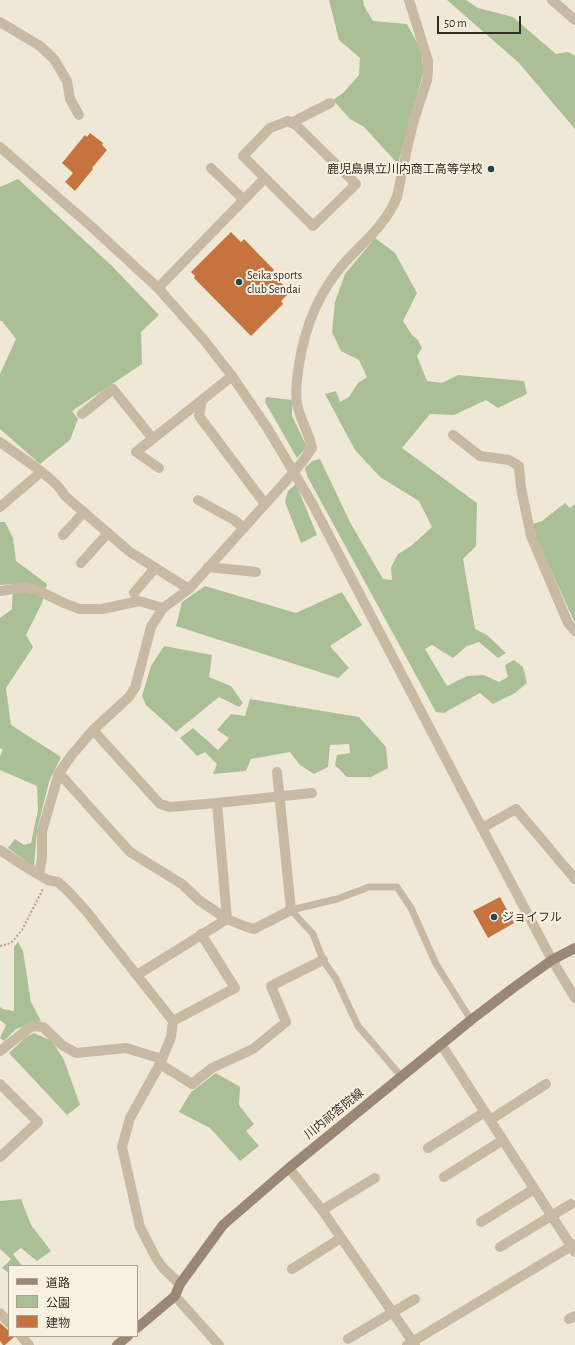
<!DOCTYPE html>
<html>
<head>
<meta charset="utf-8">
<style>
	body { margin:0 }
	#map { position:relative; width:575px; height:1345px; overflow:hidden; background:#f0e8d6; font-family:"Alegreya Sans","Noto Sans JP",sans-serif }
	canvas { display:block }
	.legend { position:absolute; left:8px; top:1265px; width:130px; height:72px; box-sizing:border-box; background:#f8f1e2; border:1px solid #a9a296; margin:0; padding:5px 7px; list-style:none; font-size:12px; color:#332b25 }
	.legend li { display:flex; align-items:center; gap:8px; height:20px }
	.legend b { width:20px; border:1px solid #a9a296 }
	.scale { position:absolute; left:437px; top:16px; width:84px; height:18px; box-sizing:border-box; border:2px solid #332b25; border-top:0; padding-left:5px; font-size:12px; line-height:14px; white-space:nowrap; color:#332b25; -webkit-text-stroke:3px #f8f1e2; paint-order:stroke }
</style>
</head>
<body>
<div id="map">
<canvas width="575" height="1345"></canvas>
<ul class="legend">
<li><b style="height:5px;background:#9b8874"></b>道路</li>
<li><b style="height:11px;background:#abbf97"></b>公園</li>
<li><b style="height:11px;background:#c6733f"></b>建物</li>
</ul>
<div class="scale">50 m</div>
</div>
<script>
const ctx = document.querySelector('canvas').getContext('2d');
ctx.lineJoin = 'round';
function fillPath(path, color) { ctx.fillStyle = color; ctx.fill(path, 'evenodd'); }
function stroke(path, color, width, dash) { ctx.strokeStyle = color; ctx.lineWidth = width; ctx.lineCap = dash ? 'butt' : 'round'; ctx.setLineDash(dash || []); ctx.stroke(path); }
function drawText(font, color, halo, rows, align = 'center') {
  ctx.font = font + ' "Alegreya Sans","Noto Sans JP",sans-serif'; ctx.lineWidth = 4; ctx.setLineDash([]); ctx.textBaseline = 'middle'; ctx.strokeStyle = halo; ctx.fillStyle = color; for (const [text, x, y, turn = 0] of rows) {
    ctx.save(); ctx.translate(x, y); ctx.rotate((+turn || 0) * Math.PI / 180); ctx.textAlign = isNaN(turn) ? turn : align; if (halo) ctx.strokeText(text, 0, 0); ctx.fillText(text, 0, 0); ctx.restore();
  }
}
fillPath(new Path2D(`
	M329 0H363L364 6 373 21 407 24 420 48 424 70 398 164 364 127 350 119 333 100 343 93 359 75 360 58 339 40Z
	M447 0H466L478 8 513 17 556 54 568 52 575 56V129L519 63Z
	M18 179 112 266 159 315 141 332 142 364 72 411 78 419 70 440 40 464 0 429V374L16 339 2 321H0V187Z
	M375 238 395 253 417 293 403 321 412 335 418 340 422 348 417 356 427 381 442 383 458 375 524 381 527 394 498 408 486 400 454 415 430 414 402 448 477 503 476 546 463 559 475 629 487 635 506 653 498 658 479 642 467 646 453 658 432 645 425 649 447 686 467 676 484 675 499 682 508 677 505 665 514 660 523 667 527 683 515 693 493 704 480 693 444 713 436 712 307 476 305 468 312 461 320 459 351 524 383 579 392 580 391 567 398 554 411 546 432 527 419 501 380 477 355 450 325 394 336 391 340 402 349 397 358 383 367 377 359 360 341 351 332 332 335 302 345 274Z
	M266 397 292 400V416L307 447 297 458 265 402Z
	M296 484 317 535 301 543 285 502 288 491Z
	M565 503 570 508 575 504V623L537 540 533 524 542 521Z
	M0 522H5L13 538 16 561 47 584 42 603 26 635 33 647 6 688 11 725 61 757 49 782 37 830 34 867 8 848 15 839 24 845 31 843 38 810 37 786 0 770V756L3 750 0 748V618L12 609 13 584 0 585Z
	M205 586 296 613 342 592 362 625 330 646 349 668 338 678 176 626 182 602Z
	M164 646 212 655 209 677 231 686 243 703 239 707 219 697 176 732 146 705 142 696 151 666Z
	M250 699 359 717 386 747 388 768 371 777H347L335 765 337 755 350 753 349 744 330 745 328 767 314 774 300 765 290 752 251 759 246 771 213 774 217 764 205 752 197 756 180 738 193 728 218 750 229 738 217 730 231 714 245 716Z
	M18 942 23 951 31 1002 41 1021 16 1029 4 1041 0 1038 6 1025 0 1020V1007L3 1009 14 1011V947Z
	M34 1033 52 1041 64 1060 80 1105 67 1115 9 1053 26 1037Z
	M216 1073 240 1087 239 1105 254 1124 246 1131 259 1146 240 1161 210 1128 179 1112 191 1092Z
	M21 1199 31 1225 51 1251 37 1261 21 1248 13 1254 22 1266H9V1273L2 1268 11 1259 0 1249V1201Z`), '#abbf97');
fillPath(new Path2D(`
	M90 133 103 143 102 145 107 150 92 168 93 169 75 191 65 182 73 173 62 163 85 135 87 137Z
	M231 232 241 242 244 239 274 270 271 273 290 292 281 301 283 304 251 336 194 278 195 276 191 272Z
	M500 897 514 923 488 938 473 911Z
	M0 1323 9 1331V1336H13L14 1337 5 1345H3L0 1341Z`), '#c6733f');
stroke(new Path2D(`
	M0 946 11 943 22 930 43 889`), '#b4a38d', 2, [2, 2]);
stroke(new Path2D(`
	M401 1076 358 1026 336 979 323 960 313 934 291 910 337 899 369 887H397L411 908 436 964 471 1020`), '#c8b9a3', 7);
stroke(new Path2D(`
	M0 22 40 46 54 59 67 81 70 99 79 115
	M291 123 330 103
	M211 168 244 200
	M158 288 265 178 243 156 270 128 288 121 296 125 356 184 313 226 265 178
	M232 376 202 400 199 416 265 504
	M82 414 113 389 153 439
	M453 435 480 456 509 460 519 466 521 488 531 536 568 623 575 631
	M0 442C16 454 57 479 65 496L130 552 189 589
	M303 461 312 448C309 433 300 419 297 404 295 392 297 377 299 365 305 325 319 291 346 261 365 241 386 224 397 197L408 144 414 120 427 80 428 71V61L409 0
	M159 468 136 452 202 400
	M198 500 234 520 244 528
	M0 507 41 472
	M63 535 84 512
	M81 563 108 533
	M208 567 256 572
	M0 591 25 587 37 590 66 604 80 609H102L139 601 163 608
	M134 593 155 568
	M93 730 160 804 170 807 217 803
	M277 772 291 910 254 929 244 926 227 919 217 803 312 793
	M59 773 130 852 182 884 200 901 227 919 137 975
	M482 828 516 809 575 879
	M0 850 29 869 48 880 58 882 69 892 87 912 173 1021 171 1037 160 1064 130 1118 122 1147 140 1227 156 1258 163 1268 180 1284
	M39 874 42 858V831L59 773 71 756 93 730 128 698 135 688 151 627 163 608 189 589 285 482
	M173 1021 235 988 201 934
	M441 1044 575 1252
	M0 1051 32 1026 43 1027 62 1045 76 1053 126 1048 162 1059
	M160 1064 192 1084 212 1068 253 1049 286 1022 271 986 323 960
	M0 1084 38 1122 0 1157
	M490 1120 546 1084
	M428 1148 485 1112
	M289 1168 322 1210 415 1345
	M444 1177 503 1140
	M322 1210 375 1178
	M481 1222 534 1189
	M500 1247 571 1204
	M292 1269 341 1238
	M175 1296 219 1345
	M0 1313 9 1323
	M569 1319 575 1316
	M21 1336 29 1345
	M348 1339 415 1299
	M407 1345 575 1244`), '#c8b9a3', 10);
stroke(new Path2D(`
	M552 0 575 20
	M0 147 93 228 158 288 204 340 232 376 268 429 312 503 482 828 552 960 575 998`), '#c8b9a3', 10);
stroke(new Path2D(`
	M137 1328 175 1296 180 1284 223 1225 289 1168 471 1020 513 988 552 960 575 948
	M117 1345 128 1336`), '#9b8874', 10);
stroke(new Path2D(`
	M285 482 303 461`), '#c8b9a3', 10);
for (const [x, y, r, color] of [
	[491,169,4,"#1b4854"],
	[239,282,4,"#1b4854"],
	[494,917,4,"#1b4854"]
]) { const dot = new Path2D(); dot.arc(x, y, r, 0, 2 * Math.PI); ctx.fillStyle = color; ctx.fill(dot); stroke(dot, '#f8f1e2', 1.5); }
drawText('12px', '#332b25', '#f8f1e2', [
	["鹿児島県立川内商工高等学校",483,169,"right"],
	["Seika sports",247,275],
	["club Sendai",247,289],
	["ジョイフル",502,917]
], 'left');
drawText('12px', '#332b25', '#f8f1e2', [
	["川内祁答院線",334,1114,-39]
]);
</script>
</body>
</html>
